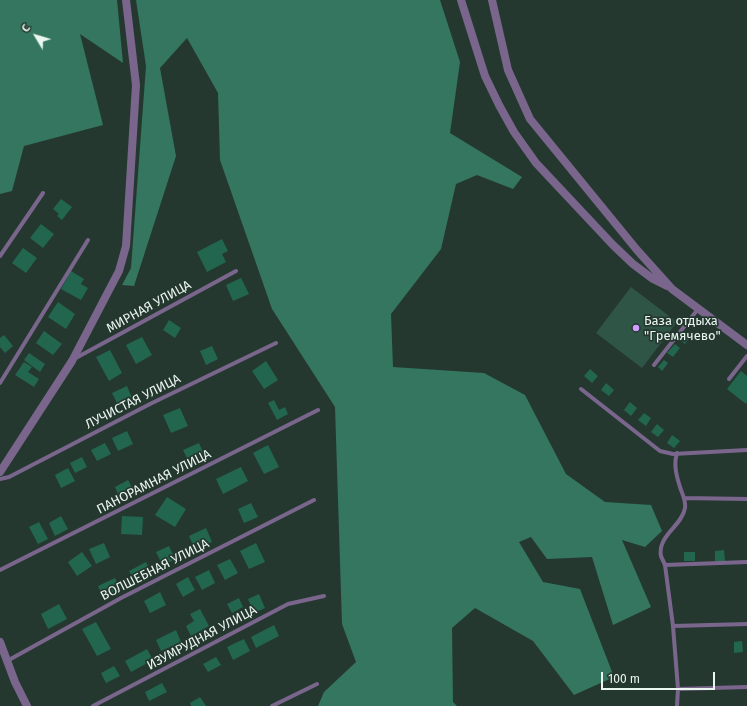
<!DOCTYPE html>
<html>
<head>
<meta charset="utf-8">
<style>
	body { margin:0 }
	#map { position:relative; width:747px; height:706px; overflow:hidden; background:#253830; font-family:"Fira Sans",sans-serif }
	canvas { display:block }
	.north { position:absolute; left:16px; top:16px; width:40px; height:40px; -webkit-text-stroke:3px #253830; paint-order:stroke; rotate:308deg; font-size:11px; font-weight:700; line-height:16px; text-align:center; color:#ebf6f1 }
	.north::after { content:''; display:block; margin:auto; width:14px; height:18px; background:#ebf6f1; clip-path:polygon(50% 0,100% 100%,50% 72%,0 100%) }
	.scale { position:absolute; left:601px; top:672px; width:114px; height:18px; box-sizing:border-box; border:2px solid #ebf6f1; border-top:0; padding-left:5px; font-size:12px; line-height:14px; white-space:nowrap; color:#ebf6f1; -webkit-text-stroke:3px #253830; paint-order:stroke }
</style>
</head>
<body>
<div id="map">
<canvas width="747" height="706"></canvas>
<div class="north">С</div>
<div class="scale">100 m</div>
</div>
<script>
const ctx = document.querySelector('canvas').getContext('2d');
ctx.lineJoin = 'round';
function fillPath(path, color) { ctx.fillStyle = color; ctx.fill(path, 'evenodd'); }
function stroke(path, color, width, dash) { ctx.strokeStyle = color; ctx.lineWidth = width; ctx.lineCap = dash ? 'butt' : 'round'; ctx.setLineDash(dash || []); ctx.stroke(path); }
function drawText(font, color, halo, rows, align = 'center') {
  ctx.font = font + ' "Fira Sans",sans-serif'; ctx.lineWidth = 3.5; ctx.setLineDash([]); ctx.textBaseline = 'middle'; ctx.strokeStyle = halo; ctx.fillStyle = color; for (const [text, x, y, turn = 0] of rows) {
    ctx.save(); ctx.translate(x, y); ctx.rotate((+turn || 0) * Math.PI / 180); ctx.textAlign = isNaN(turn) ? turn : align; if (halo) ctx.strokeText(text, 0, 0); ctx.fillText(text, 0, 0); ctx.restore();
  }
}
fillPath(new Path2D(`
	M631 287 677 322 642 368 596 333Z`), '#2f5547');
fillPath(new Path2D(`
	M0 0H117L123 63 80 34 103 125 24 146 12 191 0 194Z
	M136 0H440L460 62 450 133 522 177 513 189 477 175 456 184 441 249 391 314 393 367 484 373 525 395 566 474 605 502 651 505 662 531 645 547 622 540 651 607 613 625 592 557 547 559 531 537 519 542 543 582 580 589 614 677 574 695 533 641 475 608 452 628 453 702 457 706H318L324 692 356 662 342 624 335 407 272 309 220 160 218 93 187 38 160 68 176 156 134 286 122 285 131 268 146 66Z`), '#34765f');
fillPath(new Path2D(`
	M61 199 72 207 62 220 57 216 59 214 53 209Z
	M41 224 54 234 43 248 30 238Z
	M222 239 228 251 222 254 226 262 207 272 197 252Z
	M23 248 37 258 26 273 12 263Z
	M71 271 84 279 81 284 88 288 81 300 61 289Z
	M241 278 249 294 233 301 226 285Z
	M58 302 75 314 66 329 48 317Z
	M169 320 181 328 175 338 163 330Z
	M44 331 62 344 53 355 36 343Z
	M686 332 691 336 685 344 680 340Z
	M4 335 13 346 5 353 0 347V338Z
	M142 337 152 355 136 364 126 345Z
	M675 344 680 348 673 357 667 353Z
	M212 346 218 359 206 365 200 351Z
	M110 350 122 373 109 381 96 357Z
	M29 353 45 364 40 372 24 360Z
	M664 360 668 363 662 371 658 367Z
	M266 361 278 380 264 389 252 371Z
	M24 362 32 367 28 372 39 379 34 387 15 375Z
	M590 369 598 376 592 383 584 376Z
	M741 371 747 376V402L746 404 727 389Z
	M606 383 614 390 609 396 601 390Z
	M127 386 132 398 118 405 112 393Z
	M274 400 279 410 285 407 288 414 277 420 268 403Z
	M630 402 637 408 631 416 624 410Z
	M180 408 188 426 171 433 163 415Z
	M644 413 651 418 646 426 638 420Z
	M657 424 664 430 658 437 651 432Z
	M127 431 133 444 118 451 112 438Z
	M672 435 680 441 674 448 667 443Z
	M105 443 111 454 97 461 91 450Z
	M199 443 204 454 189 462 183 450Z
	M268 445 279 467 264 474 253 453Z
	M82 457 87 467 75 473 70 463Z
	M241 467 248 481 223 494 216 479Z
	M68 468 75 481 61 488 55 475Z
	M128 480 134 491 120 498 115 487Z
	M167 497 186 509 175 527 155 515Z
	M251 503 258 517 244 523 238 509Z
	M61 516 68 529 55 536 49 523Z
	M122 516 143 517 142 535 121 534Z
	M39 522 48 539 38 544 29 527Z
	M206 528 212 542 195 550 189 536Z
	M104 543 110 557 96 564 89 549Z
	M256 543 265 562 249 569 240 551Z
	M169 546 175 559 163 566 156 552Z
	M724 550 725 561H715V551Z
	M82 552 92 566 77 576 68 562Z
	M684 552H695V561H684Z
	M230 559 238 573 225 580 217 565Z
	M146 562 151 572 134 581 129 571Z
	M209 570 215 583 202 590 195 577Z
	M188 577 195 590 183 597 176 584Z
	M115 578 120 589 103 597 98 586Z
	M160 592 166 605 150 613 144 601Z
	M259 594 265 608 254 613 248 599Z
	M239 598 243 607 232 613 227 604Z
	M59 604 67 619 48 629 41 614Z
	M200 609 209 626 191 636 186 626 194 621 190 614Z
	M96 622 111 649 97 656 82 629Z
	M274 625 279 636 256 648 251 637Z
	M176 630 181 642 161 651 156 640Z
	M244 639 250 651 233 660 227 647Z
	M742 641 743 652 734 653V642Z
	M147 649 153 660 131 672 125 661Z
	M216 657 221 665 208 672 203 664Z
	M114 666 120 676 106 683 101 673Z
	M162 683 167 692 149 701 145 692Z
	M200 697 206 706H191L190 703Z`), '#22664f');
stroke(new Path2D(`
	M0 256 43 193
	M74 359 236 271
	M654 365 698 309
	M729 379 747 356
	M0 383 88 240
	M581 389 660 451 673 454 747 450
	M677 453C673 465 677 478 681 490 683 495 686 502 685 508 682 526 657 536 661 556 662 559 664 562 665 565L673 626 678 689 677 706
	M0 479 9 477 150 404 276 343
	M684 498 747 499
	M665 565 747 562
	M0 570 318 410
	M673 626 747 624
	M7 661 121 598 314 500
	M678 689 747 687
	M93 706 288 604 324 596
	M272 706 317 684`), '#7a668c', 4);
stroke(new Path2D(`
	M461 0 485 76 499 105 514 132 536 163 613 245 633 264 653 279 667 286
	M492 0 508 70 530 119 548 141 637 250 672 289 747 345
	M0 472 72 361 119 271 126 246 136 85 126 0
	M0 642 15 682 27 706`), '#7a668c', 8);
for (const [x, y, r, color] of [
	[636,328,4,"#d19dfe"]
]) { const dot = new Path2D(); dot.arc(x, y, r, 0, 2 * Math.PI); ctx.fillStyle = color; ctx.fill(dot); stroke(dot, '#253830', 1.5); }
drawText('13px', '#ebf6f1', '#253830', [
	["МИРНАЯ УЛИЦА",149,307,-29],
	["ЛУЧИСТАЯ УЛИЦА",133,402,-27],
	["ПАНОРАМНАЯ УЛИЦА",154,482,-27],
	["ВОЛШЕБНАЯ УЛИЦА",155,570,-27],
	["ИЗУМРУДНАЯ УЛИЦА",202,638,-28]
]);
drawText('13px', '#ebf6f1', '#253830', [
	["База отдыха",644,321],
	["\"Гремячево\"",644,336]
], 'left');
</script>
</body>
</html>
